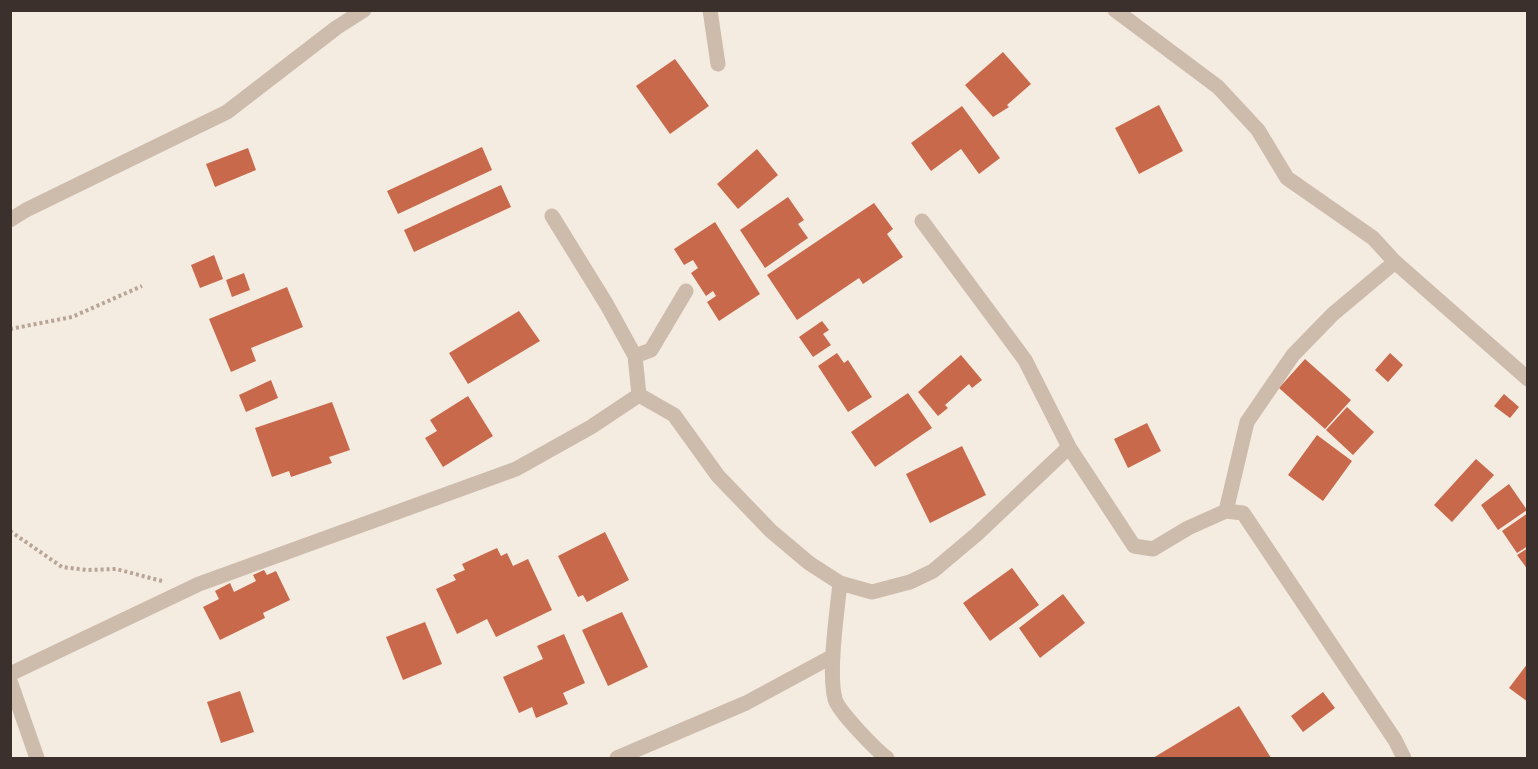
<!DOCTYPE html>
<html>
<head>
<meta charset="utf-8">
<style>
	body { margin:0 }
	#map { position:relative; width:1538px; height:769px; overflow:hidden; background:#f4ebe1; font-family:Barlow,sans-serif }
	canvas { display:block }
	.frame { position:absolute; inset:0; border:12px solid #3b302b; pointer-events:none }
</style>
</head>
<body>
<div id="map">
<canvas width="1538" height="769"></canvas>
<div class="frame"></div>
</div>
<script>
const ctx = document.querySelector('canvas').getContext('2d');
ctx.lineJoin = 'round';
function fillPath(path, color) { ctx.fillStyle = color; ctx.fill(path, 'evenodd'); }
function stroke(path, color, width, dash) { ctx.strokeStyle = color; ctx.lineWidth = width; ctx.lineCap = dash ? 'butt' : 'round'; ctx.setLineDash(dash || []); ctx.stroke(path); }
fillPath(new Path2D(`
	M1003 52 1031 84 1007 105 1009 107 993 117 965 85Z
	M675 59 709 106 670 134 636 86Z
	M1159 105 1183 151 1139 174 1115 128Z
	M962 106 1000 158 979 174 961 149 931 171 911 143Z
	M482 147 492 170 398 214 387 191Z
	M248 148 256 170 215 187 206 164Z
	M757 149 778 175 738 209 717 184Z
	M501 185 511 207 414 252 404 230Z
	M788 197 804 220 798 224 808 238 765 268 740 230Z
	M874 203 893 229 887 234 903 257 863 284 859 278 797 320 767 275Z
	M715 222 760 294 719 321 707 302 716 296 713 291 706 296 691 273 698 268 693 260 684 265 674 249Z
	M214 255 223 279 200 288 191 265Z
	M244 273 250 290 232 297 226 280Z
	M287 287 303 327 251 348 256 361 231 372 209 319Z
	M519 311 540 341 468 384 449 353Z
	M822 321 829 330 823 334 831 345 813 357 799 337Z
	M837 353 844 363 848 360 872 397 848 412 818 366Z
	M1390 353 1403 365 1388 382 1375 370Z
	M961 355 982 380 972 388 969 384 945 405 948 408 938 416 918 392Z
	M1305 359 1351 400 1325 429 1279 388Z
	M271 380 278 398 246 412 239 395Z
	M908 393 932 428 875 467 851 432Z
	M1504 394 1519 407 1510 418 1494 406Z
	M468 396 493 436 443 467 425 438 437 431 430 420Z
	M332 402 350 450 329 457 332 463 291 477 289 471 272 477 255 428Z
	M1347 407 1374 432 1353 455 1326 430Z
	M1147 423 1161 451 1128 468 1114 439Z
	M1317 435 1352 461 1323 501 1288 475Z
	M962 446 986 495 930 523 906 474Z
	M1476 459 1494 475 1452 522 1434 505Z
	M1509 484 1527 510 1498 530 1481 505Z
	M1528 513V546L1517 553 1502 531Z
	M605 532 629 580 587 602 583 595 578 597 558 556Z
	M497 548 501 556 507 553 513 566 528 559 552 610 496 637 487 619 457 634 436 589 456 580 453 575 465 570 462 564Z
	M1528 548V570L1517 555Z
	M1012 568 1039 605 990 641 963 603Z
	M264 570 267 575 276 571 290 600 263 613 265 618 220 640 203 607 219 599 215 591 230 583 234 592 256 581 253 575Z
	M1063 594 1085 623 1040 658 1019 628Z
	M622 612 648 667 608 686 582 630Z
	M425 622 442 664 403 680 386 637Z
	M564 634 585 683 563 693 568 704 536 718 532 707 519 713 503 677 543 659 537 646Z
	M1528 663V702L1509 688Z
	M240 691 254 732 221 743 207 702Z
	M1323 692 1335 708 1303 732 1291 716Z
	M1239 706 1271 758H1153Z`), '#c8694b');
stroke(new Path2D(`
	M10 329 72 317 142 286
	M10 531 62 567 87 570 116 569 162 581`), '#b9a596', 4, [3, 3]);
stroke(new Path2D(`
	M710 10 718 64
	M1115 10 1218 87 1258 130 1287 178 1373 238 1395 262 1528 379
	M10 220 26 210 227 112 336 28 364 10
	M922 221 1025 360 1069 447 1134 546 1153 549 1188 528 1226 511 1243 513 1395 740 1404 758
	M635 356 651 350 686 291
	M639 395 674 415 718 476 771 531 809 563 840 583 872 592 910 582 933 571 977 534 1069 447
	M1226 511 1247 422 1293 355 1333 314 1395 262
	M840 583C837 612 828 673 835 699 838 711 876 750 887 758
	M10 674 199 584 516 469 591 427 639 395 635 356 607 305 552 216
	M10 681 37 758
	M617 758 746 703 833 656`), '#cdbbac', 15);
</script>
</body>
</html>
